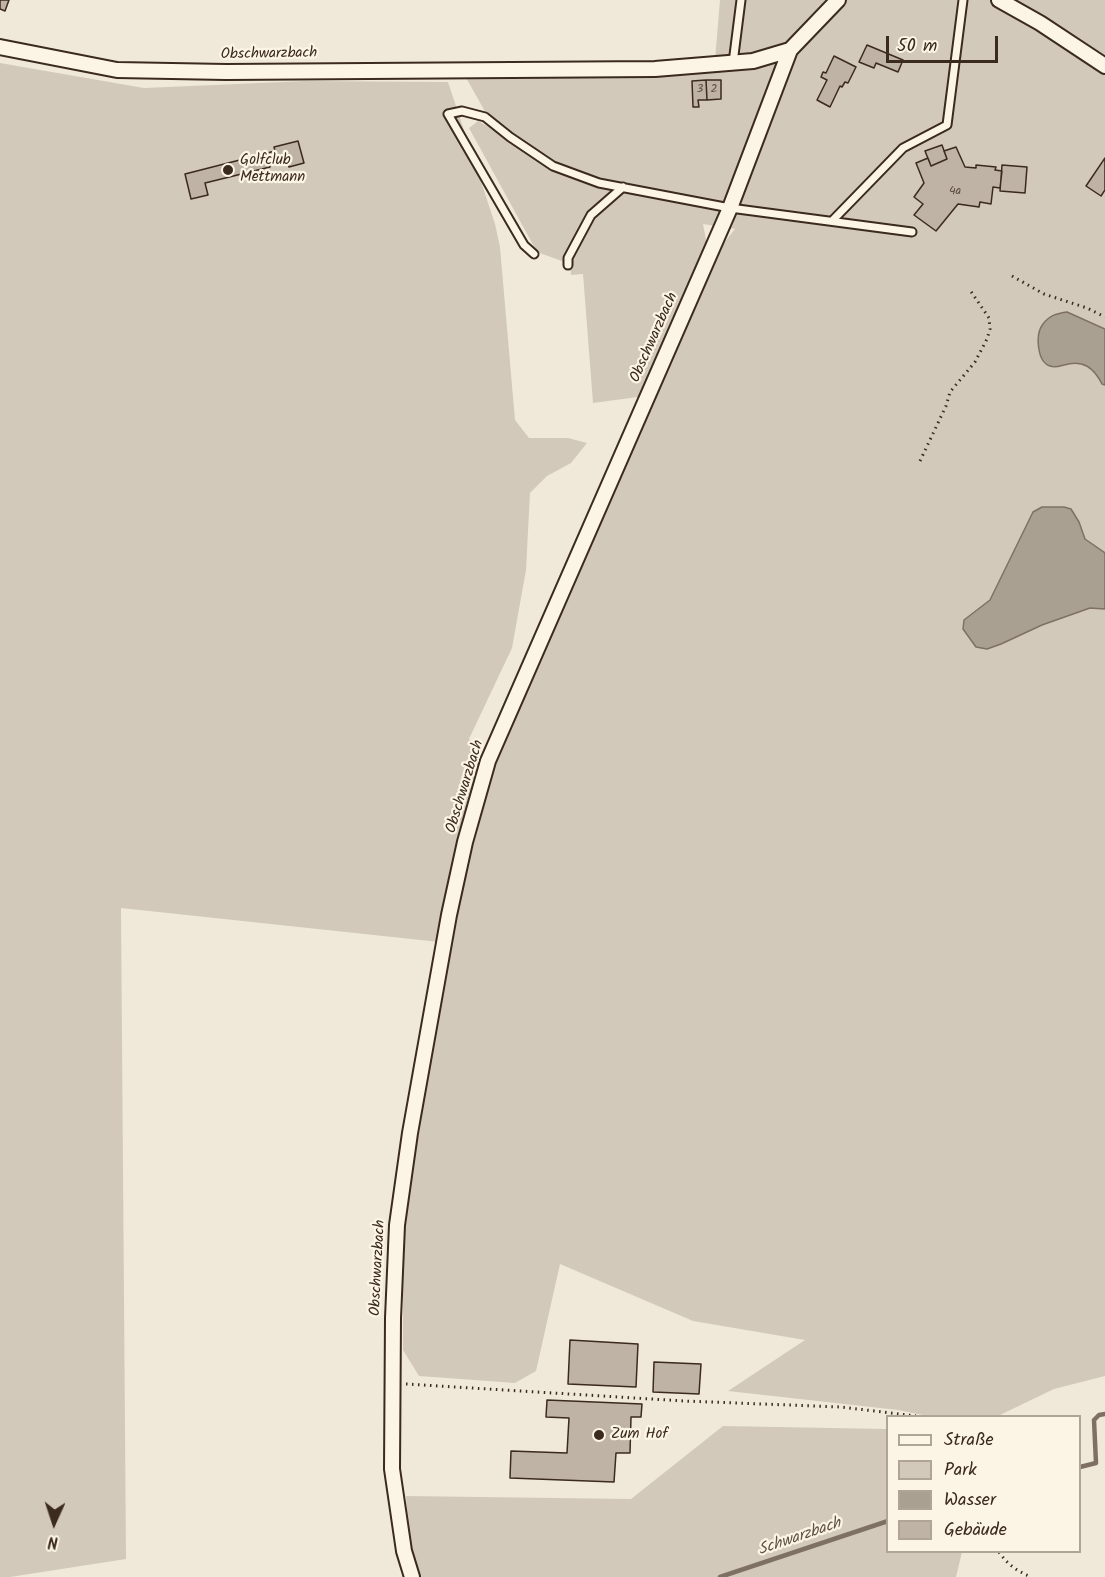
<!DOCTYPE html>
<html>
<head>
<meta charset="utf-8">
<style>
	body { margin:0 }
	#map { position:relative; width:1105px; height:1577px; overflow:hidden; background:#f0e9d9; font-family:Kalam,sans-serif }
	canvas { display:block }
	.legend { position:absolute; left:886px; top:1415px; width:195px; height:138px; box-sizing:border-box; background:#fcf5e5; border:2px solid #afa495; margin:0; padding:8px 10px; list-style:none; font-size:18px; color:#3b2a1e }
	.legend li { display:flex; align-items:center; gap:12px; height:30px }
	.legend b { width:30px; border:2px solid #afa495 }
	.north { position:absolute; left:24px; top:1493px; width:60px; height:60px; -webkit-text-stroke:4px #fcf5e5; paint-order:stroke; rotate:183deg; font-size:16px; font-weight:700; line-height:24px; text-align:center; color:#3b2a1e }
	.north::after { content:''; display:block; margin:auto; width:21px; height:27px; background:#3b2a1e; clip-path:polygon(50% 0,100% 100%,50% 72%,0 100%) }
	.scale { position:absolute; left:886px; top:36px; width:112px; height:27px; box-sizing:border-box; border:3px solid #3b2a1e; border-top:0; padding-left:8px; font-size:18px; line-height:21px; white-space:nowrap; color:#3b2a1e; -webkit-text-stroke:4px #fcf5e5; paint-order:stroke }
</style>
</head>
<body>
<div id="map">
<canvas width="1105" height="1577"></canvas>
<ul class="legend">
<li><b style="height:8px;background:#fcf5e5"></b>Straße</li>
<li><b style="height:16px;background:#d2c9ba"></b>Park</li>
<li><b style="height:16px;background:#aaa091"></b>Wasser</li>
<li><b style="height:16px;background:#beb3a4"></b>Gebäude</li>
</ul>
<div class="north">N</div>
<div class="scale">50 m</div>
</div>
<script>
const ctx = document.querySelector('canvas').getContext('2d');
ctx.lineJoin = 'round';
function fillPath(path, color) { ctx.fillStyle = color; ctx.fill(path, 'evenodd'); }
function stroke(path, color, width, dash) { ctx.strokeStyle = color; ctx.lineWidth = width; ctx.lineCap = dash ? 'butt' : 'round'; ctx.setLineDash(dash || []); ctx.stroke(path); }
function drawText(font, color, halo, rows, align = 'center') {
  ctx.font = font + ' Kalam,sans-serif'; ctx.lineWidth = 4.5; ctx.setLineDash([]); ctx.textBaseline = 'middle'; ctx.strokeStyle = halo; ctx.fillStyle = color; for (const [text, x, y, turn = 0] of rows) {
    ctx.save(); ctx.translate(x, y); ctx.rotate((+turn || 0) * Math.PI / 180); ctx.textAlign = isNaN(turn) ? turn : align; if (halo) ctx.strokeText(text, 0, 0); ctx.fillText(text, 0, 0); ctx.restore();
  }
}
fillPath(new Path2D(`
	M720 0H1105V1376L1054 1389 998 1416H928L898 1410 728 1391 805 1340 693 1321 560 1264 536 1371 515 1383 419 1376 403 1350V1223L453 918 496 764 719 249 735 229 703 224 707 245 638 397 593 403 583 274 571 275 570 264 537 252 469 128 478 121 496 131 460 67 715 60Z
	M0 63 144 88 306 81 448 82 495 224 500 247 515 420 529 438H568L587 443 571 463 547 476 530 493 526 570 512 648 469 739 480 759 439 942 121 908 126 1559 10 1577H0Z
	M723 1426 887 1429 888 1552H962L956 1577H418L408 1537 406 1496 631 1499Z`), '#d2c9ba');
const water = new Path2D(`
	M1067 312 1105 329V385L1102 384C1094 368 1083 359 1064 365 1060 366 1055 368 1050 366 1037 362 1035 334 1043 324 1050 315 1056 314 1067 312Z
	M1042 507H1064L1071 509 1079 522 1085 539 1105 553V609L1090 608 1042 625 1001 644 987 649 976 647 963 629 964 620 990 600 1033 512Z`);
fillPath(water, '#aaa091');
stroke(water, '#7e7163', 1.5);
stroke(new Path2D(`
	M1080 1467 1096 1463 1094 1420 1099 1415 1105 1414
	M720 1577 888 1521`), '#7e7163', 4.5);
const building = new Path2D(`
	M0 0H9L5 11 0 9Z
	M867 45 903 60 898 72 876 63 874 68 859 62Z
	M834 56 856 67 848 83 845 82 842 87 840 86 830 107 817 100 827 80 821 77 823 72 826 73Z
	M706 80H721V99L707 100Z
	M706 80 707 100H698L699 107H693L692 81Z
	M298 141 304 163 289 167 286 154 268 158 270 167 205 183 208 195 191 199 185 174 275 151 274 147Z
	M942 145 947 159 931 166 925 151Z
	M956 147 965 167 976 168V165L996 167 995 170 1002 171 1000 188 993 187 991 204 980 202 979 207 958 204 936 231 914 215 923 204 914 197 924 183 916 163 928 158 931 166 947 159 944 151Z
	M1105 158V190L1101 196 1086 186Z
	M1002 165 1027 167 1025 193 1000 191Z
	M570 1340 638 1344 636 1387 568 1384Z
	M654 1362 701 1364 699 1394 653 1392Z
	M547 1400 642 1404 641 1417H631L630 1453H616L614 1482 510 1478 511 1451 567 1453 569 1418 546 1417Z`);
fillPath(building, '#beb3a4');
stroke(building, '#3b2a1e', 1.5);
const lane = new Path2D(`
	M733 63 741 0
	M832 221 903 148 947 125 963 0
	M534 254 524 245 448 114 462 111 485 117 510 137 553 166 599 183 730 208 912 232
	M568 265V258L591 215 623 187`);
const street = new Path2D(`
	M999 0 1040 23 1105 66
	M0 47 117 70 226 72 655 69 753 61 790 50
	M412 1577 404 1551 392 1469 393 1318 397 1225 410 1133 449 915 465 842 488 761 730 208 790 50 838 0`);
stroke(lane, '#3b2a1e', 11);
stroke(street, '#3b2a1e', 18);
stroke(new Path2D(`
	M1012 276 1044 294 1087 308 1105 317
	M920 461 946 406 950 392 975 362 987 339 990 329 989 318 970 290
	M406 1384 684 1401 841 1407 916 1416
	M999 1552C1007 1564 1017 1571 1031 1577`), '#3b2a1e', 3, [1.5, 4.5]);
stroke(lane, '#fcf5e5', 7);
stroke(street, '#fcf5e5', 14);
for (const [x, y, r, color] of [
	[228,170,6,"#3b2a1e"],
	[599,1435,6,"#3b2a1e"]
]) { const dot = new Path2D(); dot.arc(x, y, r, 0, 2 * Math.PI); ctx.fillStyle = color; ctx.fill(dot); stroke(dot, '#fcf5e5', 2); }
drawText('12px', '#5c4c40', null, [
	["3",700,90],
	["2",714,90],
	["4a",955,192]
]);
drawText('15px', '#3b2a1e', '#fcf5e5', [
	["Obschwarzbach",269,55,-1],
	["Obschwarzbach",655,338,-66],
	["Obschwarzbach",466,787,-73],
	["Obschwarzbach",379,1268,-87]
]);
drawText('15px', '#3b2a1e', '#fcf5e5', [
	["Golfclub",240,161],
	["Mettmann",240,178],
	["Zum Hof",611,1435]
], 'left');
drawText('italic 16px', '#625346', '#fcf5e5', [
	["Schwarzbach",800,1538,-19]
]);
</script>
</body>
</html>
